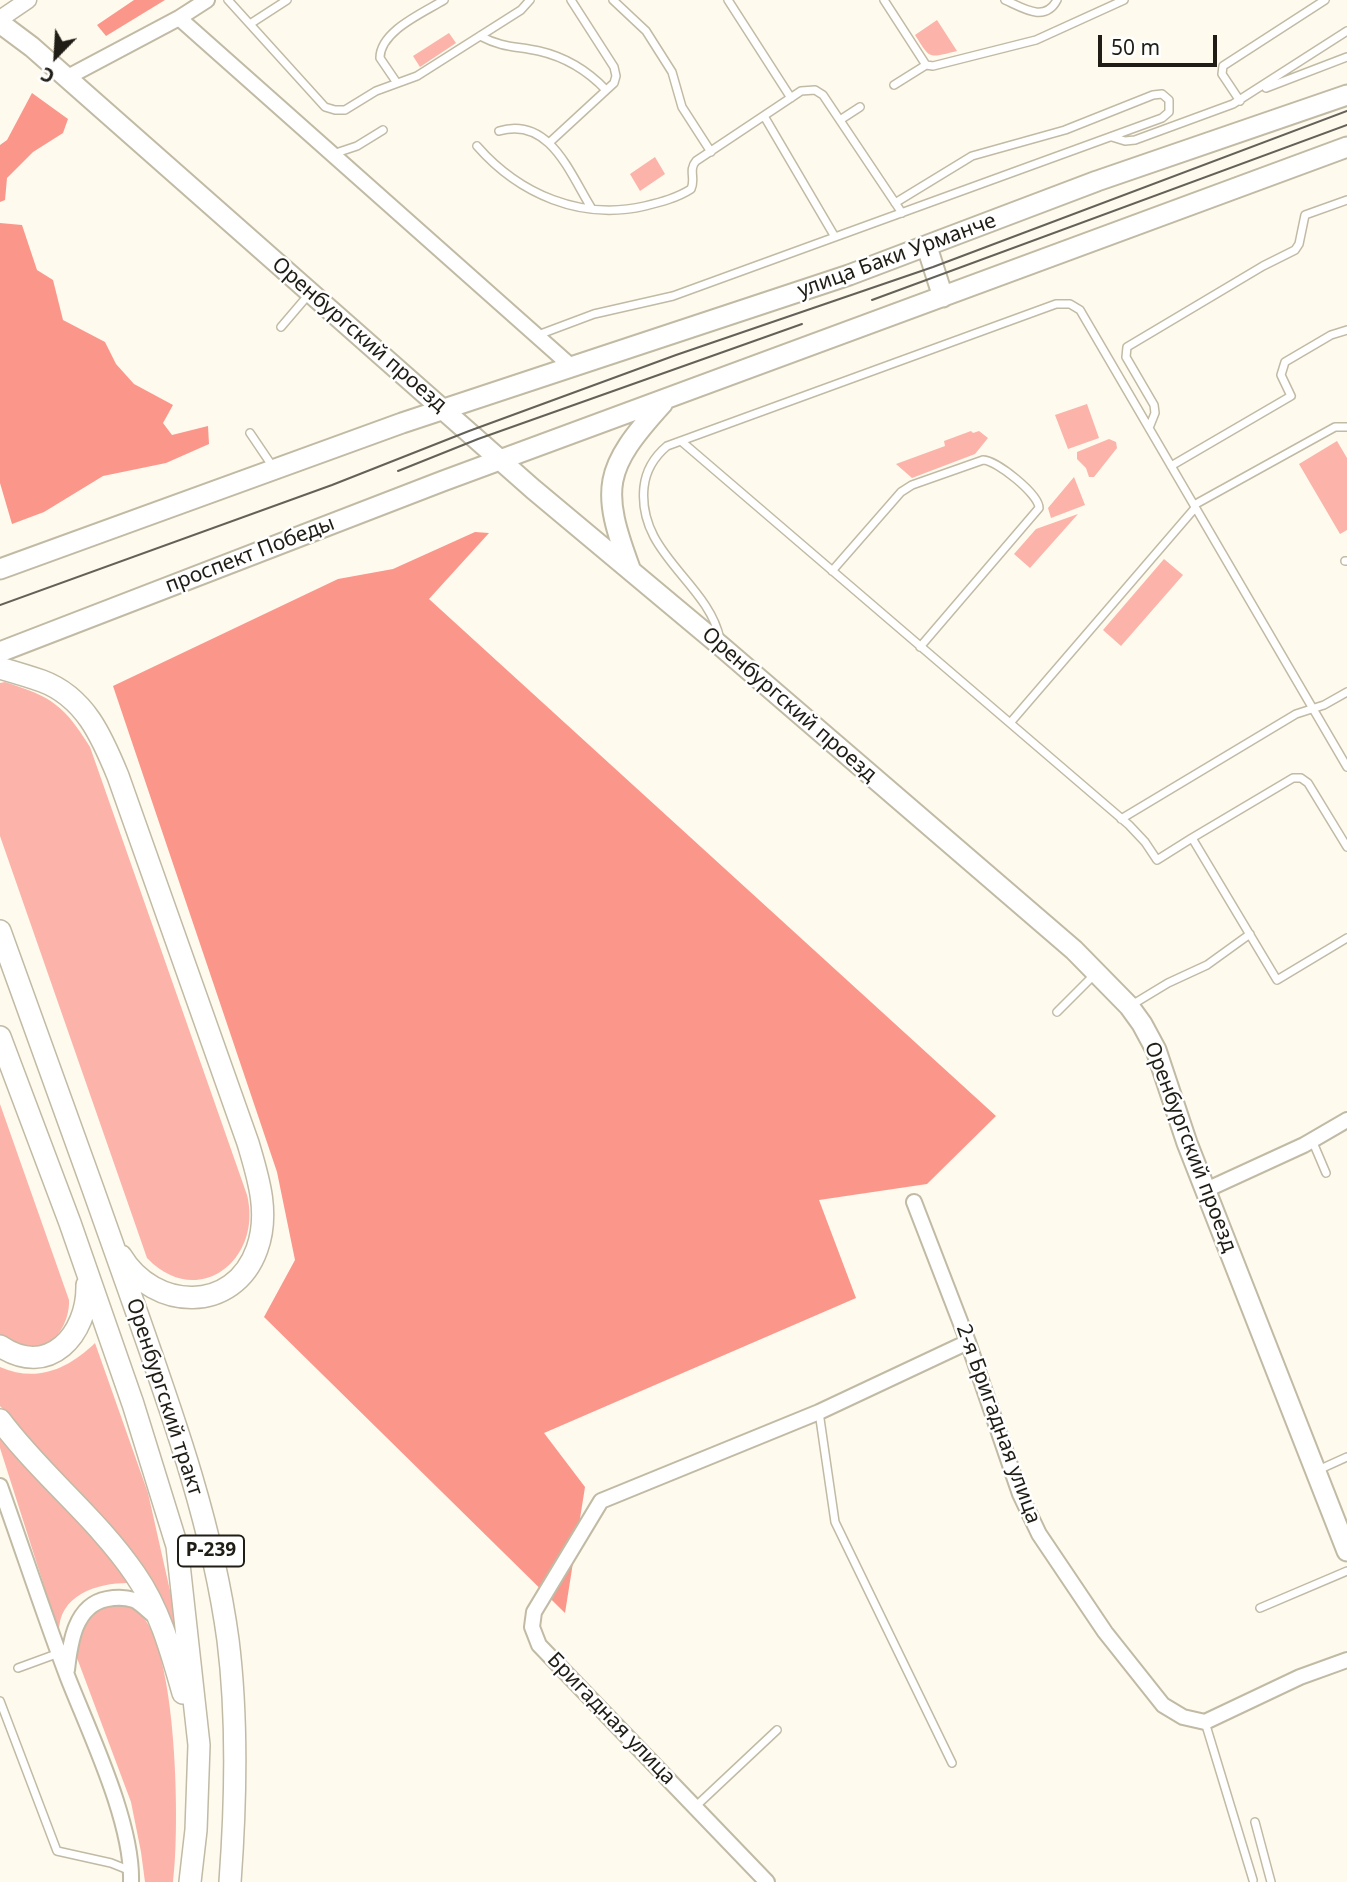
<!DOCTYPE html>
<html>
<head>
<meta charset="utf-8">
<style>
	body { margin:0 }
	#map { position:relative; width:1347px; height:1882px; overflow:hidden; background:#fefaed; font-family:"Noto Sans",sans-serif }
	canvas { display:block }
	.north { position:absolute; left:21px; top:21px; width:70px; height:70px; -webkit-text-stroke:5px #fff; paint-order:stroke; rotate:204deg; font-size:19px; font-weight:700; line-height:28px; text-align:center; color:#1f1d15 }
	.north::after { content:''; display:block; margin:auto; width:24px; height:32px; background:#1f1d15; clip-path:polygon(50% 0,100% 100%,50% 72%,0 100%) }
	.scale { position:absolute; left:1098px; top:35px; width:119px; height:32px; box-sizing:border-box; border:4px solid #1f1d15; border-top:0; padding-left:9px; font-size:21px; line-height:24px; white-space:nowrap; color:#1f1d15; -webkit-text-stroke:5px #fff; paint-order:stroke }
</style>
</head>
<body>
<div id="map">
<canvas width="1347" height="1882"></canvas>
<div class="north">С</div>
<div class="scale">50 m</div>
</div>
<script>
const ctx = document.querySelector('canvas').getContext('2d');
ctx.lineJoin = 'round';
function fillPath(path, color) { ctx.fillStyle = color; ctx.fill(path, 'evenodd'); }
function stroke(path, color, width, dash) { ctx.strokeStyle = color; ctx.lineWidth = width; ctx.lineCap = dash ? 'butt' : 'round'; ctx.setLineDash(dash || []); ctx.stroke(path); }
function drawText(font, color, halo, rows, align = 'center') {
  ctx.font = font + ' "Noto Sans",sans-serif'; ctx.lineWidth = 5; ctx.setLineDash([]); ctx.textBaseline = 'middle'; ctx.strokeStyle = halo; ctx.fillStyle = color; for (const [text, x, y, turn = 0] of rows) {
    ctx.save(); ctx.translate(x, y); ctx.rotate((+turn || 0) * Math.PI / 180); ctx.textAlign = isNaN(turn) ? turn : align; if (halo) ctx.strokeText(text, 0, 0); ctx.fillText(text, 0, 0); ctx.restore();
  }
}
fillPath(new Path2D(`
	M937 20 957 51C928 58 931 60 915 35Z
	M449 33 456 43 420 67 413 56Z
	M655 157 665 174 640 191 630 174Z
	M1087 404 1099 438 1068 449 1055 415Z
	M971 431 973 433 979 431 988 438 975 454 912 478 896 464 945 446 944 441Z
	M1109 439 1116 442 1117 448 1094 477H1089L1086 468 1077 459V452Z
	M1337 441 1347 458V530L1340 534 1299 464Z
	M1074 477 1085 505 1051 518 1048 508Z
	M1078 514 1030 568 1014 554 1036 529Z
	M1164 559 1183 575 1121 646 1103 630Z
	M5 682C52 697 64 705 90 747L247 1195C263 1260 198 1311 147 1258L0 836V683Z
	M0 1104 69 1300C70 1323 53 1352 26 1347 17 1345 8 1339 0 1336Z
	M95 1343 148 1493 182 1644 143 1569 0 1406V1367C37 1383 68 1369 95 1343Z
	M0 1432 91 1534 128 1583C97 1583 58 1595 59 1633L0 1448Z
	M114 1604C122 1605 132 1607 139 1613 178 1645 180 1833 173 1882H145L141 1852 131 1802 77 1658 76 1648 87 1615 104 1606Z`), '#fbb3aa');
fillPath(new Path2D(`
	M134 0H165L106 36 97 25Z
	M32 93 68 119 63 133 33 152 7 178 5 200 0 202V145L7 140Z
	M0 223 22 225 37 270 53 280 63 320 105 342 116 364 134 384 173 405 163 423 172 435 208 426 209 444 166 463 103 476 44 512 12 524 0 483Z
	M475 532 489 533 429 599 996 1116 927 1184 819 1200 856 1298 544 1433 585 1487 565 1613 264 1317 295 1260 277 1172 113 686 338 579 393 569Z`), '#fb968b');
const service = new Path2D(`
	M228 0 325 107 335 110H345L376 91 417 76 521 10 530 0
	M613 0 646 31 672 72 682 107 711 152
	M728 0 791 98
	M884 0 926 65 933 66 1036 40 1124 0
	M1005 0C1023 8 1045 23 1057 0
	M250 24 287 0
	M480 36C503 48 516 46 539 51 565 57 588 71 606 90
	M397 83 380 58C380 31 423 13 444 0
	M894 85 926 65
	M1266 88 1347 57
	M1240 101 1222 74 1223 66 1325 0
	M764 116 835 237
	M840 120 860 107
	M499 131C550 116 570 174 592 209
	M1112 137 1125 141 1135 140 1233 104 1347 31
	M550 142 614 83 616 76 614 67 571 0
	M477 146C519 194 581 221 645 206 661 202 677 198 691 189 696 179 688 170 696 161L801 91 815 90 823 95 902 213
	M333 154 357 146 383 130
	M281 327 310 293
	M538 335 594 314 673 296 1162 118 1169 112V100L1162 94 1153 95 1065 130 972 156 895 203
	M1149 428 1155 413 1154 405 1126 357 1127 347 1263 266 1295 250 1299 244 1305 215 1347 200
	M250 433 273 467
	M681 441 1129 825 1145 842 1157 860 1192 838
	M1171 466 1291 396 1281 375 1285 362 1331 335 1347 330
	M1194 505 1335 427H1347
	M1345 561H1347
	M832 571 901 492 912 485 983 460C996 460 1039 494 1039 508L920 647
	M720 639C708 582 637 554 644 487 646 469 654 457 667 446L1056 304H1070L1080 310 1347 767
	M1010 723 1195 508
	M1121 819 1296 714 1324 705 1347 692
	M1347 847 1308 783 1301 778H1293L1192 838 1277 980 1347 938
	M1130 1006 1168 983 1207 965 1250 934
	M1057 1012 1096 973
	M1312 1140 1326 1173
	M819 1412 835 1522 952 1763
	M1316 1471 1347 1457
	M1260 1608 1347 1571
	M18 1668 59 1653
	M0 1701 57 1851 111 1863 131 1871
	M1205 1722 1253 1880
	M695 1807 777 1730
	M1255 1822 1271 1882`);
const minor = new Path2D(`
	M179 18 572 367
	M66 78 179 18 207 0
	M1206 1190 1304 1145 1347 1120
	M914 1202 968 1342 1020 1494 1039 1534 1105 1632 1163 1705 1183 1717 1205 1722 1300 1677 1347 1660
	M0 1486C23 1550 44 1615 68 1678 90 1734 133 1823 131 1882
	M67 1670C70 1643 75 1605 107 1599 117 1597 125 1597 134 1600 142 1604 149 1612 156 1617
	M767 1882 539 1645 532 1627 534 1612 601 1501 819 1412 968 1342`);
const tertiary = new Path2D(`
	M0 19 28 0`);
const secondary = new Path2D(`
	M0 23 32 47 533 489 722 647 1074 950 1129 1006 1142 1024 1156 1050 1187 1143 1347 1551
	M927 247 943 297
	M0 569 402 423 849 275 1097 181 1347 95
	M631 571C600 488 603 469 663 403
	M0 652 443 481 1347 147`);
const primary = new Path2D(`
	M0 668C14 672 28 676 42 681 85 697 102 737 118 776L248 1143C258 1177 270 1213 257 1249 234 1314 154 1311 121 1256
	M0 931C44 1054 89 1176 132 1299 171 1410 212 1522 228 1640 238 1720 236 1801 230 1882
	M0 1037 70 1223 133 1404 177 1546 199 1745 196 1830 190 1882
	M0 1346C49 1379 88 1334 87 1285
	M0 1420C41 1475 97 1518 135 1574 160 1610 171 1651 183 1693`);
stroke(service, '#c1baa5', 10);
stroke(minor, '#c1baa5', 18);
stroke(tertiary, '#c1baa5', 19);
stroke(secondary, '#c1baa5', 23);
stroke(primary, '#c1baa5', 24);
stroke(service, '#fff', 7);
stroke(minor, '#fff', 14);
stroke(tertiary, '#fff', 16);
stroke(secondary, '#fff', 19);
stroke(primary, '#fff', 21);
stroke(new Path2D(`
	M872 300 1347 125
	M398 471 478 439 802 324
	M0 605 332 485 469 431 676 355 933 267 1347 111`), '#646158', 2);
for (const [x, y, w] of [
	[211,1551,66]
]) { const box = new Path2D(); box.roundRect(x - w / 2, y - 15.5, w, 31, 5); ctx.fillStyle = '#fff'; ctx.fill(box); stroke(box, '#1f1d15', 2); }
drawText('bold 19px', '#1f1d15', null, [
	["Р-239",211,1551]
]);
drawText('21px', '#1f1d15', '#fff', [
	["улица Баки Урманче",897,256,-20],
	["Оренбургский проезд",359,335,41],
	["проспект Победы",250,555,-21],
	["Оренбургский проезд",789,705,41],
	["Оренбургский проезд",1190,1147,69],
	["Оренбургский тракт",164,1397,72],
	["2-я Бригадная улица",998,1424,70],
	["Бригадная улица",611,1719,46]
]);
</script>
</body>
</html>
